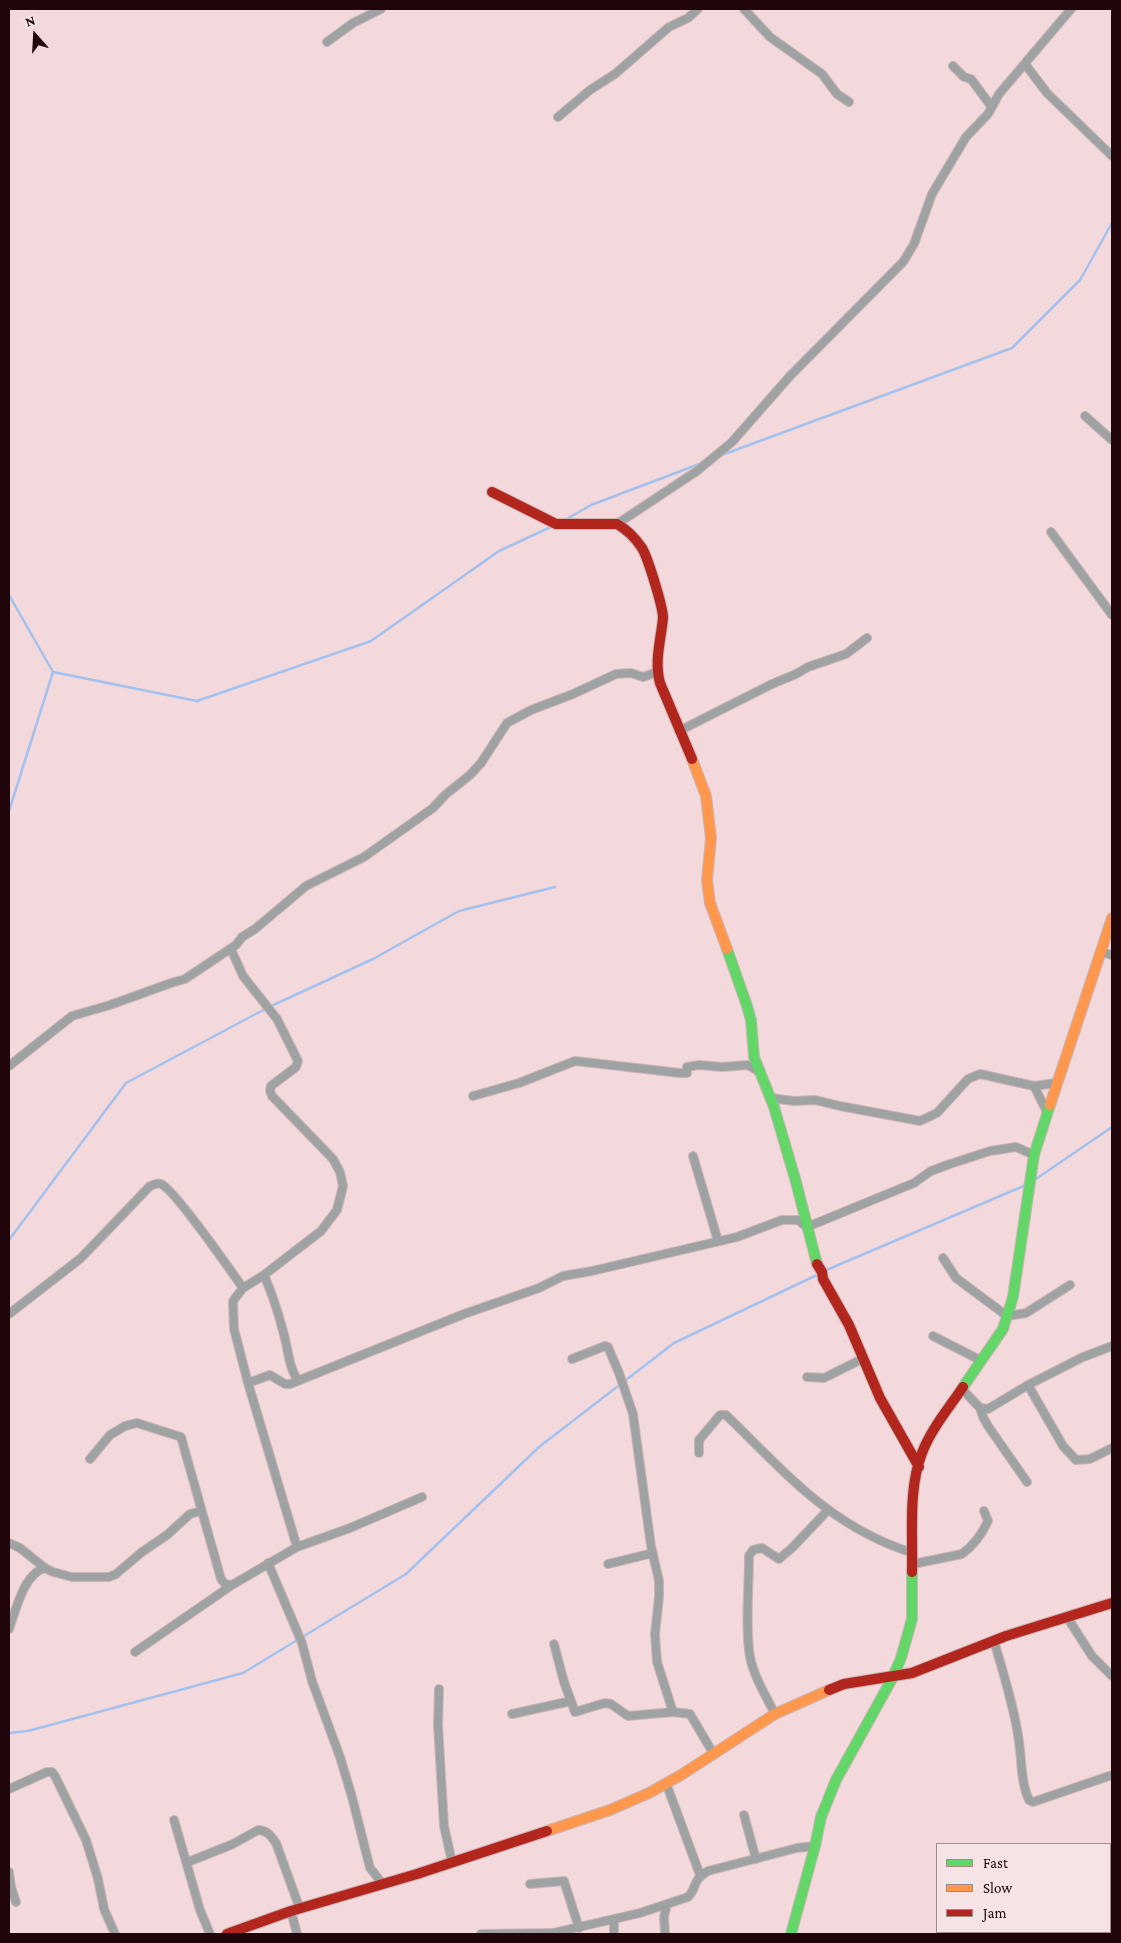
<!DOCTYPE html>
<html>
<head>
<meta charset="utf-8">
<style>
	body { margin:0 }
	#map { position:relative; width:1121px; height:1943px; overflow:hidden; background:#f3d9db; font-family:"Crimson Pro",serif }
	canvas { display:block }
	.frame { position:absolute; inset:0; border:10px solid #20060a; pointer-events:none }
	.legend { position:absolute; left:936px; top:1843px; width:175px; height:90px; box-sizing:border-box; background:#f5e4e5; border:1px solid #a08b8d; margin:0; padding:6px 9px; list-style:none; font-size:15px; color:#20060a }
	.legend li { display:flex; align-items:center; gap:10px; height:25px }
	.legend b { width:25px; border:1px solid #a08b8d }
	.north { position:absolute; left:10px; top:10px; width:50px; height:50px; -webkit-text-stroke:4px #f5e4e5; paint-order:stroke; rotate:341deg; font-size:14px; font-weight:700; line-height:20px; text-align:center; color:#20060a }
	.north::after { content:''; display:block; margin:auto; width:18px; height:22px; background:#20060a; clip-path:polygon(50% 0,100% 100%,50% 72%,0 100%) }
</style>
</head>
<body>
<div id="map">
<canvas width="1121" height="1943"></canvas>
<div class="frame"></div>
<ul class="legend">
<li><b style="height:6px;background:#63d668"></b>Fast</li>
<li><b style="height:6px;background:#ff974d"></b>Slow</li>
<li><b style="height:6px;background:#b3261e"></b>Jam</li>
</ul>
<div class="north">N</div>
</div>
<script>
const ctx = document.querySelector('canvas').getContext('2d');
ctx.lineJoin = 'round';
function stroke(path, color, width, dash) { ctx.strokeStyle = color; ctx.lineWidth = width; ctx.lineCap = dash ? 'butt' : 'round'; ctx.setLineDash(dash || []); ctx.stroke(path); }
stroke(new Path2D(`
	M719 456 1012 348 1080 280 1112 223
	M565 520 591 505 702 463
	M9 595 53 672 9 811
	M53 672 197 701 371 641 499 551 553 526
	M1033 1181 1112 1127
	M9 1240 126 1083 269 1007 373 959 459 911 555 887
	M824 1271 1026 1185
	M9 1733 28 1731 243 1673 406 1574 539 1447 674 1343 819 1274`), '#a3c1ef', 2.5);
const street = new Path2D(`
	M744 9 770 37 822 74 837 94 849 102
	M327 42 353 23 381 9
	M1025 64 1047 93 1112 156
	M953 66 964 77 971 79 991 106
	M558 117 590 90 615 74 669 27 688 18 698 9
	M1085 416 1112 440
	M617 524 697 471 732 442 790 376 903 262 914 244 932 194 966 137 988 114 999 94 1071 9
	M1051 532 1112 615
	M679 731 772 684 796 674 808 667 846 654 867 638
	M231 949 243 976 277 1019 298 1061 296 1067 271 1086 270 1091 272 1096 333 1159 340 1172 343 1186 337 1210 321 1231 264 1275 243 1288 233 1301 234 1329 248 1383 297 1547
	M1100 952 1112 955
	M9 1066 72 1016 110 1005 171 983 185 979 236 945 242 937 255 929 306 886 364 857 433 808 445 795 470 775 481 763 507 723 531 710 573 694 616 674 631 673 643 677 657 672
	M1034 1086 1047 1112
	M473 1096 519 1083 575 1061 680 1073H687V1067L699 1065 722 1067 748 1065 758 1071
	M771 1098 794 1101 815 1100 840 1106 920 1121 937 1113 968 1079 980 1074 1034 1086 1056 1083
	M693 1156 718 1241
	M943 1258 956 1278 1007 1316 1026 1313 1070 1285
	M264 1275C272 1293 278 1312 283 1331 288 1346 288 1367 298 1380
	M9 1314 81 1258 150 1186C154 1185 157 1182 161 1184 174 1189 231 1271 243 1288
	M933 1336 982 1361
	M572 1359 605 1346 608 1347 619 1373 633 1414 651 1546 659 1581V1597L655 1634 657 1662 673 1712 690 1714 713 1753
	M807 1377 824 1378 862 1359
	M248 1383 270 1375 285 1384H290L464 1314 539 1288 563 1276 592 1271 703 1245 737 1237 782 1220H798L807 1227 914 1183 931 1171 950 1164 990 1151 1016 1147 1034 1155
	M1028 1385 1063 1446 1076 1460 1090 1459 1112 1448
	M963 1390 980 1408 988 1409 1028 1385 1083 1357 1112 1346
	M980 1408 983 1417 988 1426 1027 1482
	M699 1453V1440L720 1415H726C786 1473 830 1527 913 1553
	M90 1459 110 1435 125 1426 137 1423 181 1437 221 1579 225 1584 232 1585
	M9 1543 20 1548 45 1568 53 1572 72 1577H109L116 1574 142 1552 167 1535 190 1514 201 1511
	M268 1563 302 1643 312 1681 340 1757 352 1797 370 1868 382 1883
	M608 1564 653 1553
	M913 1564 962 1554C973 1546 982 1534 988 1521L984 1511
	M1067 1617 1092 1656 1112 1676
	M9 1629C16 1610 24 1573 45 1568
	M994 1641C1003 1672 1013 1703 1018 1735 1022 1757 1020 1780 1029 1800L1033 1802 1112 1775
	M554 1644 564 1682 575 1712 605 1703 611 1704 628 1716 673 1712
	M135 1652 232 1585 297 1547 350 1528 422 1497
	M439 1689 438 1725 444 1826 452 1862
	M512 1714 571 1701
	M775 1714C766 1696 754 1677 750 1657 745 1627 749 1587 749 1556L753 1550 762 1548 779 1559 792 1548 828 1510
	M666 1783 700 1875
	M9 1789 47 1772H52L55 1776 86 1840 98 1879 104 1909 115 1934
	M744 1815 756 1859
	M174 1820 200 1910 210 1934
	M188 1862 233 1844 258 1830C267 1830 271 1836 276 1843L300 1909
	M9 1872 11 1887 16 1902
	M530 1884 564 1881 579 1928
	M291 1911 297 1934
	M614 1920V1934
	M481 1934 553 1933 640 1913 688 1897C698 1887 691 1881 708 1871L797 1848 815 1846
	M665 1934 664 1917 667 1904`);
const fast = new Path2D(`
	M727 949 747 1006 751 1020 754 1057 774 1107 796 1182 817 1264
	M963 1387 1003 1329 1013 1297 1034 1155 1050 1105
	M791 1934 815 1846 821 1817 836 1780 893 1677 901 1658 912 1619V1572`);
const slow = new Path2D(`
	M692 759 706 796 711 838 707 880 710 903 727 949
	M1050 1105 1112 918
	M547 1831 610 1810 649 1793 681 1775 775 1714 829 1690`);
const jam = new Path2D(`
	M492 492 556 524H617C626 529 636 539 642 548 648 558 663 607 663 618 661 640 654 661 660 683L692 759
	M817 1264 822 1272 823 1279 849 1325 880 1398 919 1467
	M912 1572C913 1533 908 1489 922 1453 931 1429 949 1408 963 1387
	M829 1690 844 1684 912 1673 1006 1636 1112 1603
	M227 1934 291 1911 417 1874 547 1831`);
stroke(street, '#cbb5b7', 10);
stroke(fast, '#cbb5b7', 12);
stroke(slow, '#cbb5b7', 12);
stroke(jam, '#cbb5b7', 12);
stroke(street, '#9fa2a3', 8);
stroke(fast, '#63d668', 10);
stroke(slow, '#ff974d', 10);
stroke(jam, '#b3261e', 10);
</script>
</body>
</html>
